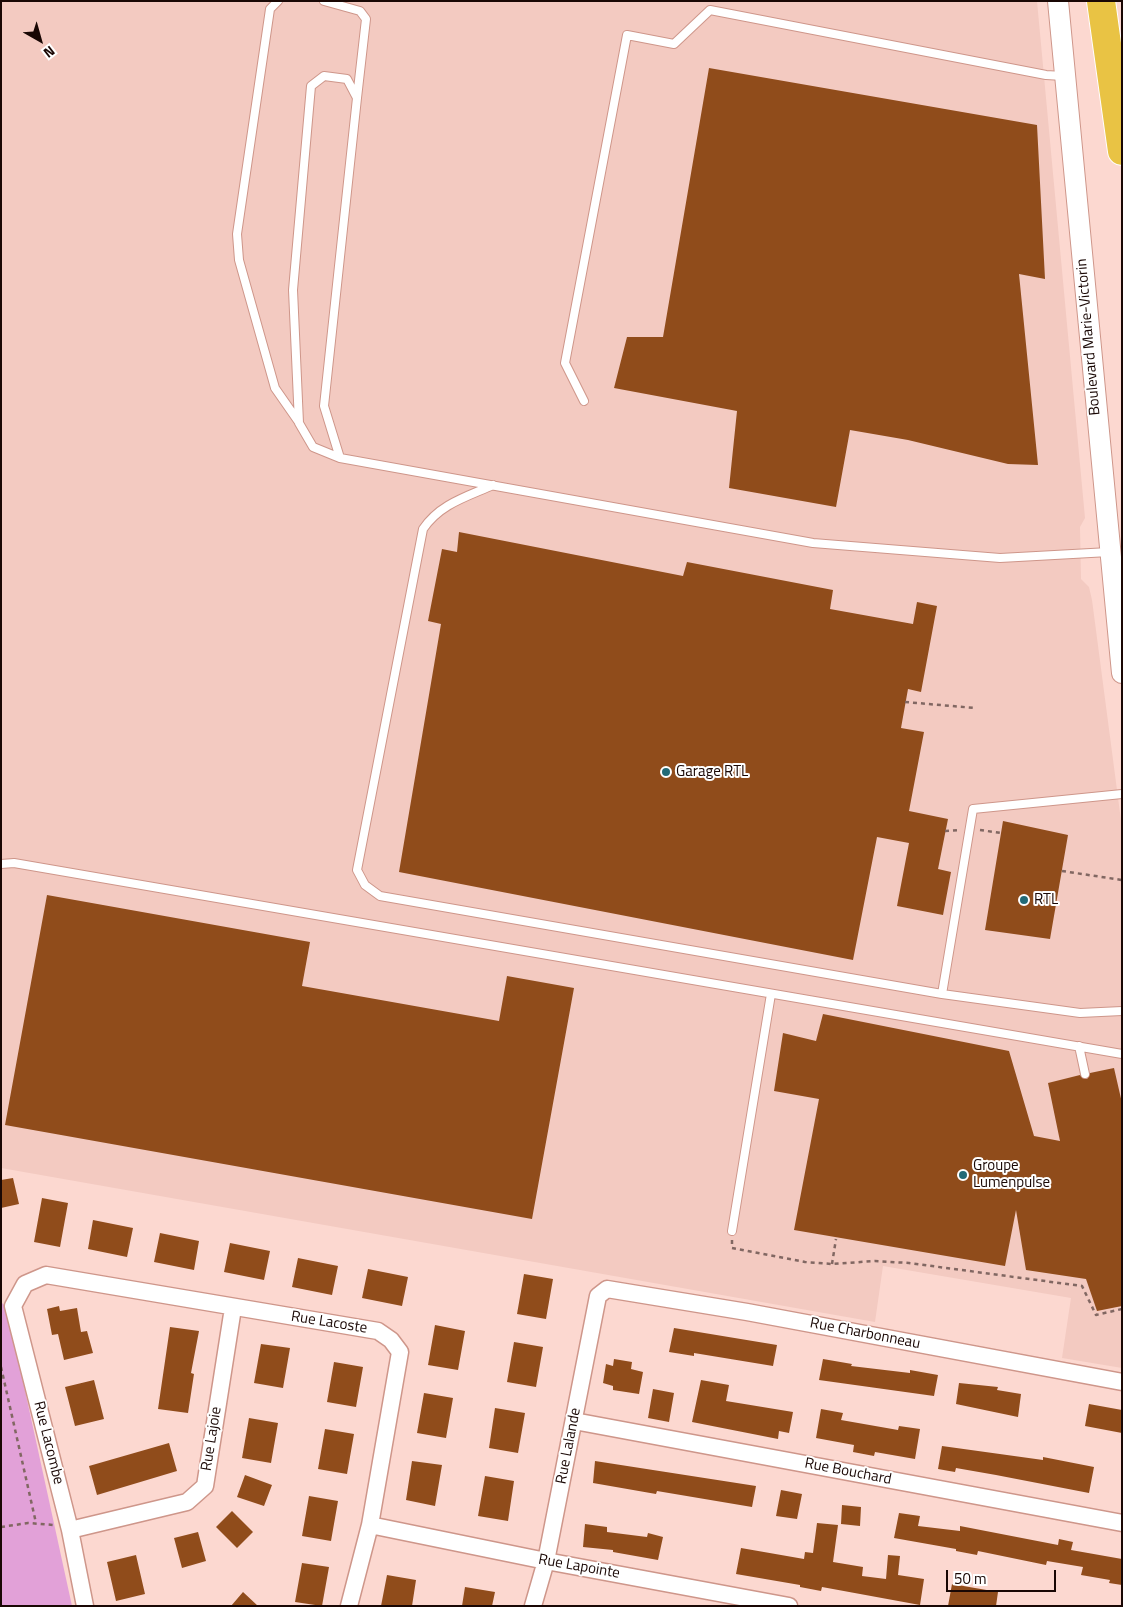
<!DOCTYPE html>
<html>
<head>
<meta charset="utf-8">
<style>
	body { margin:0 }
	#map { position:relative; width:1123px; height:1607px; overflow:hidden; background:#fcd8d0; font-family:"Titillium Web",sans-serif }
	canvas { display:block }
	.frame { position:absolute; inset:0; border:2px solid #190704; pointer-events:none }
	.north { position:absolute; left:15px; top:15px; width:50px; height:50px; -webkit-text-stroke:4px #fff; paint-order:stroke; rotate:142deg; font-size:14px; font-weight:700; line-height:20px; text-align:center; color:#190704 }
	.north::after { content:''; display:block; margin:auto; width:18px; height:22px; background:#190704; clip-path:polygon(50% 0,100% 100%,50% 72%,0 100%) }
	.scale { position:absolute; left:946px; top:1570px; width:110px; height:22px; box-sizing:border-box; border:2px solid #190704; border-top:0; padding-left:6px; font-size:15px; line-height:18px; white-space:nowrap; color:#190704; -webkit-text-stroke:4px #fff; paint-order:stroke }
</style>
</head>
<body>
<div id="map">
<canvas width="1123" height="1607"></canvas>
<div class="frame"></div>
<div class="north">N</div>
<div class="scale">50 m</div>
</div>
<script>
const ctx = document.querySelector('canvas').getContext('2d');
ctx.lineJoin = 'round';
function fillPath(path, color) { ctx.fillStyle = color; ctx.fill(path, 'evenodd'); }
function stroke(path, color, width, dash) { ctx.strokeStyle = color; ctx.lineWidth = width; ctx.lineCap = dash ? 'butt' : 'round'; ctx.setLineDash(dash || []); ctx.stroke(path); }
function drawText(font, color, halo, rows, align = 'center') {
  ctx.font = font + ' "Titillium Web",sans-serif'; ctx.lineWidth = 4; ctx.setLineDash([]); ctx.textBaseline = 'middle'; ctx.strokeStyle = halo; ctx.fillStyle = color; for (const [text, x, y, turn = 0] of rows) {
    ctx.save(); ctx.translate(x, y); ctx.rotate((+turn || 0) * Math.PI / 180); ctx.textAlign = isNaN(turn) ? turn : align; if (halo) ctx.strokeText(text, 0, 0); ctx.fillText(text, 0, 0); ctx.restore();
  }
}
fillPath(new Path2D(`
	M1 1H1037L1085 518 1080 527 1081 579 1089 587 1092 600 1122 828V1368L1062 1358 1071 1298 883 1266 875 1322 1 1168Z`), '#f3cac1');
fillPath(new Path2D(`
	M1 1302 7 1308 72 1606H1Z`), '#e2a1d8');
fillPath(new Path2D(`
	M709 68 1037 125 1045 279 1019 274 1038 465 1008 464 908 440 850 430 836 507 729 488 737 411 614 388 627 337H663Z
	M459 532 683 576 687 562 833 590 830 609 913 624 917 602 937 606 921 692 908 689 901 728 924 732 909 811 948 819 938 869 951 872 943 915 897 906 909 843 877 837 853 960 399 872 441 624 428 621 442 549 457 552Z
	M1003 821 1068 835 1050 939 985 930Z
	M47 895 310 942 302 986 499 1021 507 976 574 988 532 1219 5 1125Z
	M823 1014 1009 1051 1034 1136 1060 1141 1048 1083 1080 1075 1087 1079 1090 1073 1114 1068 1122 1103V1306L1097 1311 1086 1279 1026 1270 1016 1210 1005 1266 794 1230 819 1099 774 1091 783 1033 816 1041Z
	M13 1178 19 1204 1 1208V1180Z
	M42 1198 68 1203 60 1247 34 1242Z
	M93 1220 133 1228 127 1257 88 1249Z
	M160 1233 199 1241 194 1270 154 1262Z
	M230 1243 270 1251 264 1280 224 1272Z
	M298 1258 338 1266 332 1295 292 1287Z
	M368 1269 408 1277 402 1306 362 1298Z
	M524 1274 553 1279 546 1319 517 1314Z
	M59 1306 60 1311 77 1308 81 1332 87 1331 93 1353 64 1360 58 1334 52 1335 47 1309Z
	M435 1325 465 1331 458 1370 428 1365Z
	M170 1327 199 1331 191 1373 194 1374 188 1413 158 1409Z
	M674 1328 777 1345 773 1366 694 1353V1356L669 1352Z
	M514 1342 543 1347 536 1387 507 1382Z
	M261 1344 290 1348 283 1388 254 1383Z
	M614 1359 632 1362 631 1369 643 1372 639 1394 613 1390V1386L603 1383 606 1364 613 1366Z
	M823 1359 852 1364 851 1366 910 1373V1370L938 1375 934 1396 819 1380Z
	M334 1362 363 1367 356 1407 327 1402Z
	M94 1380 104 1419 75 1426 65 1387Z
	M701 1380 729 1385 726 1401 793 1412 789 1433 779 1431 778 1439 692 1422Z
	M959 1383 998 1387 997 1390 1021 1394 1018 1417 956 1404Z
	M653 1389 674 1393 669 1422 648 1418Z
	M424 1393 453 1398 446 1438 417 1433Z
	M1089 1404 1122 1410V1433L1085 1426Z
	M495 1408 525 1413 518 1453 489 1448Z
	M821 1409 843 1413 841 1420 898 1430 899 1426 920 1429 915 1459 875 1452 874 1456 853 1452 854 1445 816 1438Z
	M249 1418 278 1423 271 1463 242 1458Z
	M325 1429 354 1434 347 1474 318 1469Z
	M169 1443 177 1471 97 1495 89 1466Z
	M942 1446 1043 1460V1457L1094 1467 1089 1493 996 1475 956 1468 955 1472 938 1469Z
	M412 1461 442 1465 435 1506 406 1500Z
	M595 1461 756 1486 752 1507 657 1491 656 1494 593 1483Z
	M245 1475 272 1485 264 1506 237 1497Z
	M485 1476 514 1481 508 1521 478 1516Z
	M781 1490 802 1494 797 1519 776 1516Z
	M309 1496 338 1501 331 1541 302 1536Z
	M842 1505 861 1507 860 1526 841 1524Z
	M232 1511 253 1532 237 1548 216 1527Z
	M899 1513 920 1516 918 1526 960 1531V1526L1058 1545 1059 1539 1073 1542 1071 1550 1122 1559V1585L1109 1583 1110 1580 1081 1575 1083 1567 1047 1561 1046 1565 978 1551 977 1555 956 1551V1549L894 1538Z
	M817 1523 838 1525 833 1562 863 1567 862 1576 886 1579 888 1555 900 1556 898 1575 924 1579 920 1605 822 1587 821 1591 800 1587V1585L736 1574 741 1548 804 1559 805 1552 813 1553Z
	M585 1524 607 1527V1532L647 1537 648 1533 663 1537 658 1560 613 1552V1550L583 1547Z
	M198 1532 206 1561 182 1568 174 1538Z
	M136 1555 145 1594 116 1601 107 1562Z
	M302 1563 329 1567 322 1606 295 1602Z
	M387 1575 416 1580 412 1606H381Z
	M952 1584 998 1592 996 1606H948Z
	M465 1587 495 1592 492 1606H462Z
	M243 1592 258 1606H231Z`), '#904c1b');
const service = new Path2D(`
	M278 1 270 9 237 234 239 260 275 388 298 421
	M324 1 360 11 366 19 357 98
	M584 401 565 363 627 35 674 44 710 10 1046 75 1063 76
	M340 458 324 406 357 98 347 79 324 76 311 86 293 290 299 423 313 447 340 458 813 543 1000 558 1109 552
	M493 485C466 497 440 504 423 529L357 870 365 885 380 896 942 994 1080 1013 1122 1011
	M1 864 14 863 1122 1054
	M942 994 973 809 1122 794
	M1079 1046 1085 1074
	M732 1231 771 994`);
const minor = new Path2D(`
	M574 1421 1122 1523
	M370 1525 546 1561 789 1606
	M70 1530 187 1502 205 1486 233 1308
	M85 1606 70 1530 13 1306 25 1284 46 1275 378 1331 391 1340 400 1352 370 1525 349 1606
	M533 1606 546 1561 598 1296 607 1289 747 1312 1122 1382`);
const tertiary = new Path2D(`
	M1058 1 1122 673`);
const motorway = new Path2D(`
	M1101 1 1122 151`);
stroke(service, '#ce968a', 10);
stroke(minor, '#ce968a', 19);
stroke(tertiary, '#ce968a', 22);
stroke(motorway, '#fff', 30);
stroke(new Path2D(`
	M905 702 975 708
	M980 830 1001 833
	M945 831 960 830
	M1062 871 1122 880
	M732 1240V1248L805 1262 832 1264 875 1261 909 1263 1082 1286 1096 1315 1122 1309
	M832 1264 836 1239
	M1 1367 36 1523
	M1 1527 28 1523 54 1525`), '#816762', 2.5, [4, 4]);
stroke(service, '#fff', 8);
stroke(minor, '#fff', 16);
stroke(tertiary, '#fff', 20);
stroke(motorway, '#e9c344', 28);
for (const [x, y, r, color] of [
	[666,772,5,"#226a77"],
	[1024,900,5,"#226a77"],
	[963,1175,5,"#226a77"]
]) { const dot = new Path2D(); dot.arc(x, y, r, 0, 2 * Math.PI); ctx.fillStyle = color; ctx.fill(dot); stroke(dot, '#fff', 2); }
drawText('15px', '#190704', '#fff', [
	["Boulevard Marie-Victorin",1089,337,-95],
	["Rue Lacoste",329,1323,9],
	["Rue Charbonneau",865,1334,11],
	["Rue Lajoie",212,1439,-81],
	["Rue Lacombe",48,1443,76],
	["Rue Lalande",569,1446,-79],
	["Rue Bouchard",848,1472,11],
	["Rue Lapointe",579,1567,10]
]);
drawText('15px', '#190704', '#fff', [
	["Garage RTL",676,772],
	["RTL",1034,900],
	["Groupe",973,1166],
	["Lumenpulse",973,1183]
], 'left');
</script>
</body>
</html>
